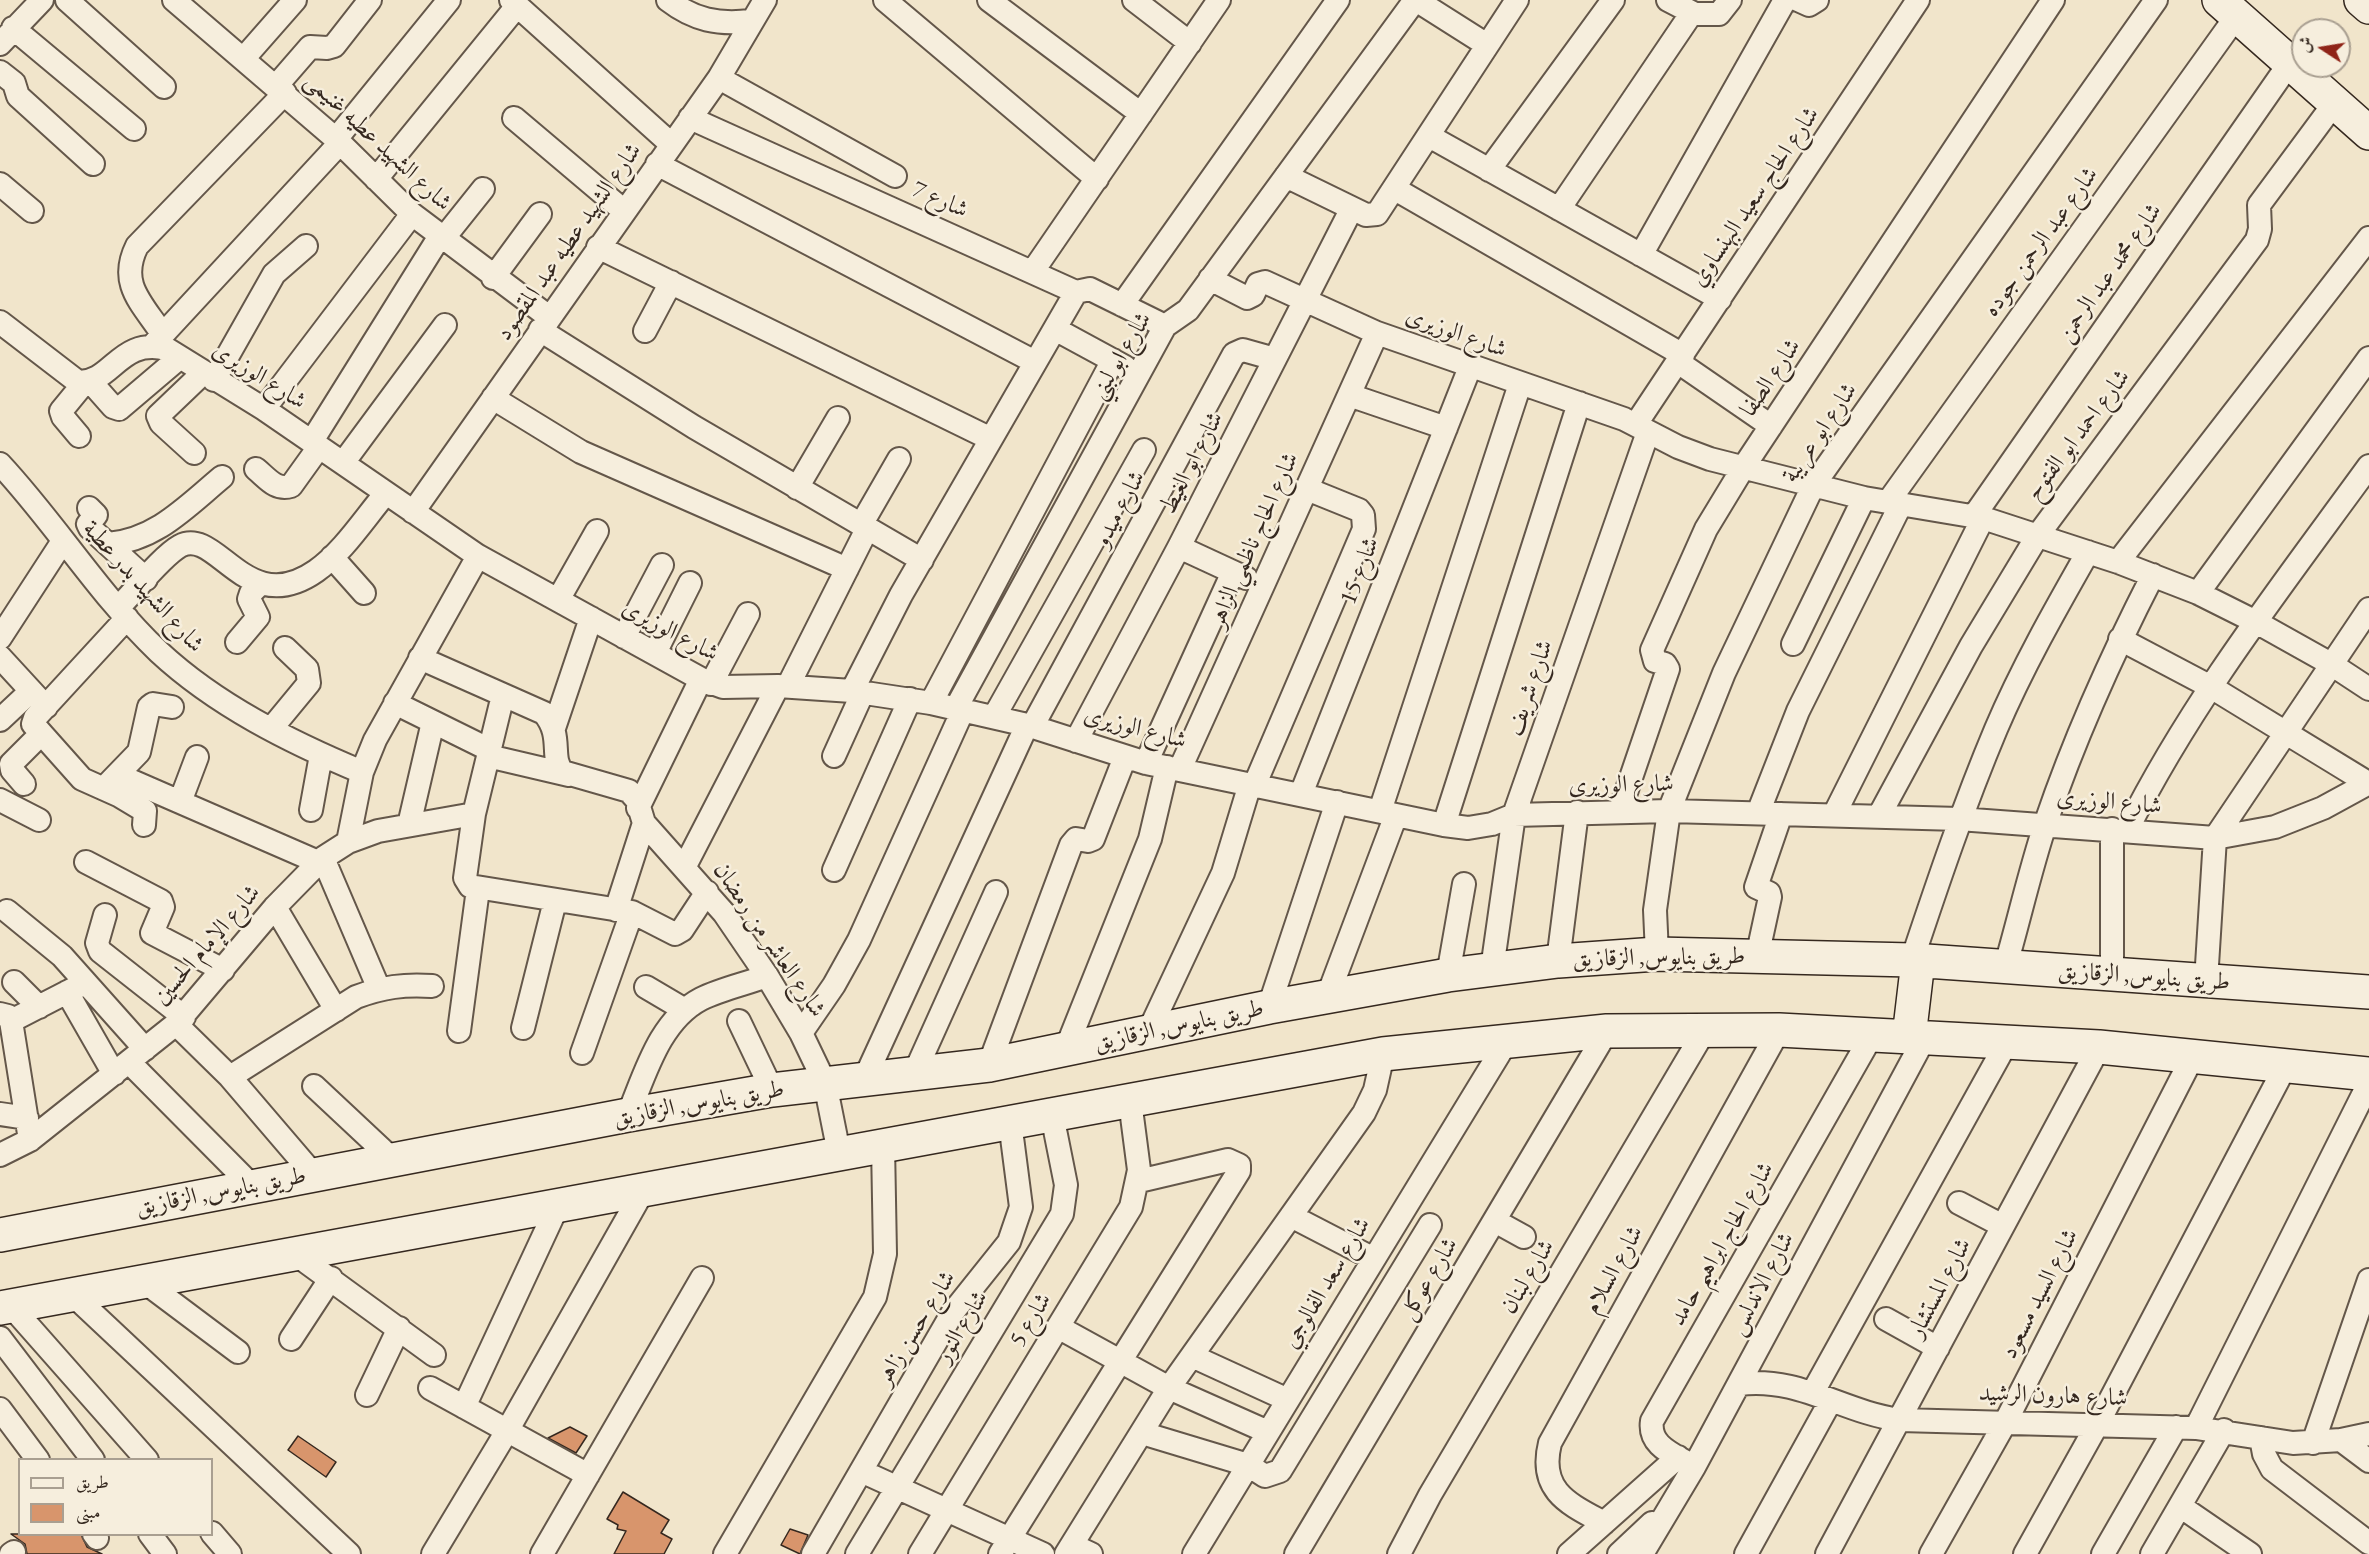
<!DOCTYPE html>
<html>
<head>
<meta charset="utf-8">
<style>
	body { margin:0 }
	#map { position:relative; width:2369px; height:1554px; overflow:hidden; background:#f1e5cb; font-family:"EB Garamond",Amiri,serif }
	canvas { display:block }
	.legend { position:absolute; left:18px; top:1458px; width:195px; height:78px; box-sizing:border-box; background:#f6eedd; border:2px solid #a99f91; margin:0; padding:8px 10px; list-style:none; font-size:18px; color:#35281f }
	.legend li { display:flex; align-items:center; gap:12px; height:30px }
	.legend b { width:30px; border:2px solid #a99f91 }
	.north { position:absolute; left:2291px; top:18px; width:60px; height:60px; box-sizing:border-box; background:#f6eedd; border:2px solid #a99f91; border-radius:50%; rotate:282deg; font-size:16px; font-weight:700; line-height:24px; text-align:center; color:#35281f }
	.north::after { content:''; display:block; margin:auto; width:21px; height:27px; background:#8f2418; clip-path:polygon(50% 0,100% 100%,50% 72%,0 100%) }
</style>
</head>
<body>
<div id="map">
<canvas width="2369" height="1554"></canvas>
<ul class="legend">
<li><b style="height:8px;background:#f6eedd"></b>طريق</li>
<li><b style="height:16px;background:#d8956c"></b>مبنى</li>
</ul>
<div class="north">ش</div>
</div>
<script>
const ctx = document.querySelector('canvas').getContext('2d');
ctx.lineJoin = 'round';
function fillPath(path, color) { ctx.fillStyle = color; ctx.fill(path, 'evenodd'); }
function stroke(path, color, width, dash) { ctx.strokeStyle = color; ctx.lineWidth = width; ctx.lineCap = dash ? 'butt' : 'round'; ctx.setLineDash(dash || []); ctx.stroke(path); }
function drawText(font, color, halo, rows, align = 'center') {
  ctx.font = font + ' "EB Garamond",Amiri,serif'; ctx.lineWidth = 5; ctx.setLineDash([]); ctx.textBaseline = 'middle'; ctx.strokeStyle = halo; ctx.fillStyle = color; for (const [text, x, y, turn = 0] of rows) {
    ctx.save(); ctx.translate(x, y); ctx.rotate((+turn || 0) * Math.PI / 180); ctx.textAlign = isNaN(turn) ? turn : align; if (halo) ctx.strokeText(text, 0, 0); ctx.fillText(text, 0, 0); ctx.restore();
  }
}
const building = new Path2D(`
	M570 1427 587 1436 576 1453 548 1438Z
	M298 1436 336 1462 326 1477 288 1450Z
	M623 1492 669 1520 661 1533 672 1539 664 1554H614L626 1531 617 1529 618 1525 607 1519Z
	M790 1529 808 1535 800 1554 781 1545Z
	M11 1534H81L87 1547 102 1554H27L25 1544Z`);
fillPath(building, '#d8956c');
stroke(building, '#35281f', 1.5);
const street = new Path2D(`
	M67 0 164 87
	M174 0 336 139 412 214 549 317
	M511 0 671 144
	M668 0C694 20 718 25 751 21
	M885 0 1097 179
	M989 0 1141 114
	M1134 0 1190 43
	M1416 0 1487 45
	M1668 0 1693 13
	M1798 0 1809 5 1817 0
	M13 28 134 129
	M0 44 42 0
	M244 58 295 0
	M0 72 14 83 18 96 93 164
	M719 78 895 176
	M277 85 310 47 327 48 334 46 370 0
	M514 118 624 211
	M690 118 1076 292 1090 289 1165 326
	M1429 136 1720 299
	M336 139 449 0
	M657 164 1035 362
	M1489 170 1613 0
	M1286 176 1366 215 1377 214 1517 0
	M376 179 517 6
	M0 184 32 211
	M1395 189 1683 355
	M1559 209 1691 14H1719L1730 0
	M443 239 483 189
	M598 247 991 439
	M1641 255 1785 0
	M1033 271 1219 0
	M493 278 540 214
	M1210 279 1247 298 1253 295 1258 284 1265 282 1377 333 1624 419 1678 447 1710 459 1864 498 1983 518 2118 562 2198 593 2256 622 2331 664 2369 689
	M1122 305 1338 0
	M0 322 78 382C113 383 119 337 167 349L264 409 478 556 701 679 723 687 778 686 852 691 931 703 1027 725 1146 763 1444 825 1468 828 1492 824 1514 815 1669 811 1959 819 2215 838 2275 827 2323 808 2369 783
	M1055 329 1125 367
	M540 330 694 427 922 560
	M645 331 671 282
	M163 335C142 303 118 284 137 246L285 93
	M154 344 340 143
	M1678 362 1771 426
	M214 380 274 274 306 246
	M90 381 113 407 119 409 179 358
	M1349 395 1446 428
	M493 398 581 452 847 569
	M264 409 412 214
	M1636 424 1918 0
	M79 436 63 417 61 411 84 383
	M312 441 440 236
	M194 453 161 423 158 416 203 373
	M343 463 445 325
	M0 464C56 524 99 595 159 652 216 705 290 742 362 772
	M256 469C267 478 276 491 291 486L319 447
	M797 488 838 418
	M1888 502 2238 14
	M89 508 96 515 88 524 90 528 146 579
	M413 512 719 78 765 0
	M1974 516 2291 61
	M861 525 899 459
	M108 544C156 540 186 507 222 477
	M1179 547 1246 578
	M332 557 364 593
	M2118 562 2369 238
	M2198 593 2369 358
	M558 600 597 531
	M118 608C134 592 162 556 180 546 217 526 246 620 316 571 343 552 364 519 386 493
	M127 618 35 718 33 724 82 779 120 796 145 811 144 825
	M624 637 662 565
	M0 638 63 541
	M2120 639 2211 687 2368 783
	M237 642 258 617 249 599 251 593 260 584
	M1793 644 1864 498
	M655 653 690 583
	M0 657 46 707
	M420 658 544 713C564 737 549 757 563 772L629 791 637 800 644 823 724 913 767 976 801 1033 825 1083 839 1153
	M711 684 748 614
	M788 686 867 529
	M852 691 901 595 1076 292
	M503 695 474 814 465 878 470 886 632 912 675 934 682 930 707 892
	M395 703 490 750
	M931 703 1113 360
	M956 708 1165 326 1188 310 1415 0
	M994 717 1144 450
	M0 720 31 691
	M1032 727 1234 354 1243 350 1275 359
	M554 728 591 618
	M271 729 309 683 307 669 285 648
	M1076 741 1179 547 1352 208
	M488 756 569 775
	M834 756 863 692
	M1146 763 1233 572
	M1180 769 1377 333
	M118 775 318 862
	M109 783 139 752 149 707 153 704 172 707
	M24 784 12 770 11 764 41 734
	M1255 784 1364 529 1363 515 1359 510 1307 489
	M1301 794 1470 367
	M0 800 39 820
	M180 802 197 757
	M638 808 701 679
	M311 810 321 755
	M1620 810 1668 669 1665 664 1655 661 1652 650 1706 529 1743 468 2053 0
	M1380 811 1520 384
	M1758 813 1798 711 1901 504
	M1834 815 1983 518
	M1879 816 1971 646 2038 535 2257 240 2260 229 2259 205 2336 101
	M409 825 433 722
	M1444 825 1579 403
	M2127 830C2192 700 2284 583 2369 466
	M348 842 362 772 375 740 478 556
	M323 858 379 989
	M86 862 161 901 163 907 152 933 223 970
	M685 866 778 686
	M834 870 910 699
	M275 907 336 1010
	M616 910 644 823
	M7 911 62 956 145 1049
	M105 915 97 943 100 951 184 1017
	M1657 954 1655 910 1669 811 1724 673 1813 486 2156 0
	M1757 957 1770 897 1769 893 1756 887 1781 814
	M1912 960C1938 882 1964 805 1996 729 2022 668 2055 610 2088 552
	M1558 961 1577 812
	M2005 968C2019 920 2030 870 2046 822 2075 737 2112 655 2153 575
	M1492 969 1514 815 1648 432
	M1448 975 1464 884
	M2112 975V829
	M2206 981 2215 838 2369 609
	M14 982 39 1007
	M646 987 685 1010
	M67 992 114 1074
	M1327 998 1396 815
	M1269 1007 1337 802
	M0 1014 8 1016 11 1021 30 1140
	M11 1021 79 986
	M739 1021 772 1090
	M176 1024 230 1077 313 1174
	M523 1028 555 901
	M459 1031 478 889
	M801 1033 834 985 859 940 963 710
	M1148 1033 1223 873 1250 784
	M1066 1049 1150 839 1167 767
	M582 1053 632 912
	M129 1062 251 1185
	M989 1065 1071 845 1076 839 1088 841 1093 839 1125 757
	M915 1072 996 892
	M230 1077 356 997C383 987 404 984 432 986
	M865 1078 1027 725
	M314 1086 392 1159
	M0 1114 27 1118
	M628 1115C645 1075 659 1021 701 999 721 989 745 984 767 976
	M0 1155 30 1140 176 1024 275 907 323 858 348 842 378 831 474 814
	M1959 1203 2003 1226
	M1291 1216 1374 1259
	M1495 1221 1524 1237
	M294 1253 434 1355
	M142 1280 238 1352
	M71 1293 349 1554
	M11 1306 147 1460
	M1886 1319 1938 1348
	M1058 1327 1169 1388 1268 1432
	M0 1338 93 1460
	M291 1339 331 1278
	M1192 1356 1288 1400
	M1739 1384C1799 1376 1842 1412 1900 1420L2196 1428 2293 1443 2341 1440 2369 1434
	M430 1388 588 1475
	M1813 1392 2007 1042
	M367 1395 399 1328
	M464 1407 558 1205
	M0 1409 38 1460
	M2196 1428 2369 1083
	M1142 1433 1248 1465 1265 1476 1280 1471 1430 1225
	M2261 1438 2264 1454 2272 1469 2369 1543
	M2341 1440 2369 1461
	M2313 1443 2369 1280
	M1694 1467C1676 1455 1648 1447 1652 1421L1872 1035
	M861 1471 1043 1554
	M2180 1506 2250 1554
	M1604 1523C1569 1504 1538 1491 1550 1443L1779 1030
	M212 1533 230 1554
	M94 1534 97 1538
	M150 1534 165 1554
	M1072 1545 1091 1554
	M11 1554 14 1552
	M433 1554 507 1431 644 1189
	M542 1554 702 1278
	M725 1554 875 1297 885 1254 883 1145
	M813 1554 953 1312 1009 1242 1021 1207 1010 1122
	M857 1554 1062 1214 1066 1185 1052 1115
	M920 1554 1131 1207 1139 1170 1130 1101
	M1000 1554 1239 1171V1165L1228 1160 1139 1181
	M1066 1554 1169 1388 1364 1113 1375 1090 1383 1054
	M1194 1554 1507 1041
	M1296 1554 1607 1031
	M1399 1554 1430 1495 1706 1028
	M1569 1554 1678 1457
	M1619 1554 1652 1523
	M1642 1554 1694 1467 1925 1037
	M1746 1554 1830 1402
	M1827 1554 2099 1047
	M1931 1554 2006 1421 2193 1056
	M2025 1554 2097 1425 2286 1065
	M2103 1554 2176 1427
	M2152 1554 2224 1430`);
const secondary = new Path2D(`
	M2219 0 2369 133
	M2361 0 2369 7
	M1909 1037 1918 961
	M0 1235 628 1115 772 1090 989 1065 1269 1007 1448 975 1558 961 1657 954 1912 960 2369 992
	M0 1308 1383 1054 1607 1031 1779 1030 2099 1047 2369 1074`);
stroke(street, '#64574a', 26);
stroke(secondary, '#35281f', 36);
stroke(street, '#f6eedd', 22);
stroke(secondary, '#f6eedd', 33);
drawText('24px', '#35281f', '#f6eedd', [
	["شارع الشهيد عطيه غنيمى",378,142,43],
	["شارع الحاج سعيد البهنساوي",1755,197,-56],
	["شارع 7",940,200,24],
	["شارع الشهيد عطيه عبد المقصود",569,242,-55],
	["شارع عبد الرحمن جوده",2041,242,-54],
	["شارع محمد عبد الرحمن",2110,273,-55],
	["شارع الوزيرى",1456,333,20],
	["شارع ابو لبني",1121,356,-59],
	["شارع الوزيرى",259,376,32],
	["شارع الصفا",1771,378,-56],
	["شارع ابو عريبة",1820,433,-56],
	["شارع احمد ابو الفتوح",2078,435,-53],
	["شارع ابو الغيط",1192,463,-63],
	["شارع ميدو",1120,509,-62],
	["شارع الحاج ناظمي الزاهر",1254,540,-66],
	["شارع 15",1360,571,-69],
	["شارع الشهيد بدر عطية",143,587,48],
	["شارع الوزيرى",670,631,28],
	["شارع شريف",1530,688,-71],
	["شارع الوزيرى",1135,728,15],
	["شارع الوزيرى",1621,785,-1],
	["شارع الوزيرى",2109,802,5],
	["شارع العاشر من رمضان",769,940,56],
	["شارع الإمام الحسين",207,945,-49],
	["طريق بنايوس, الزقازيق",1659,958,-1],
	["طريق بنايوس, الزقازيق",2144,977,4],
	["طريق بنايوس, الزقازيق",1179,1026,-12],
	["طريق بنايوس, الزقازيق",699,1104,-10],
	["طريق بنايوس, الزقازيق",221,1192,-11],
	["شارع الحاج ابراهيم حامد",1722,1244,-60],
	["شارع السلام",1614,1270,-61],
	["شارع لبنان",1528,1277,-59],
	["شارع عوكل",1429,1279,-59],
	["شارع سعد الفالوجي",1327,1283,-59],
	["شارع الاندلس",1762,1284,-62],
	["شارع المستشار",1940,1288,-62],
	["شارع السيد مسعود",2040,1294,-63],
	["شارع 5",1031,1320,-59],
	["شارع النور",962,1327,-59],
	["شارع حسن زاهر",916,1328,-58],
	["شارع هارون الرشيد",2053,1396,2]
]);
</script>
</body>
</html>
